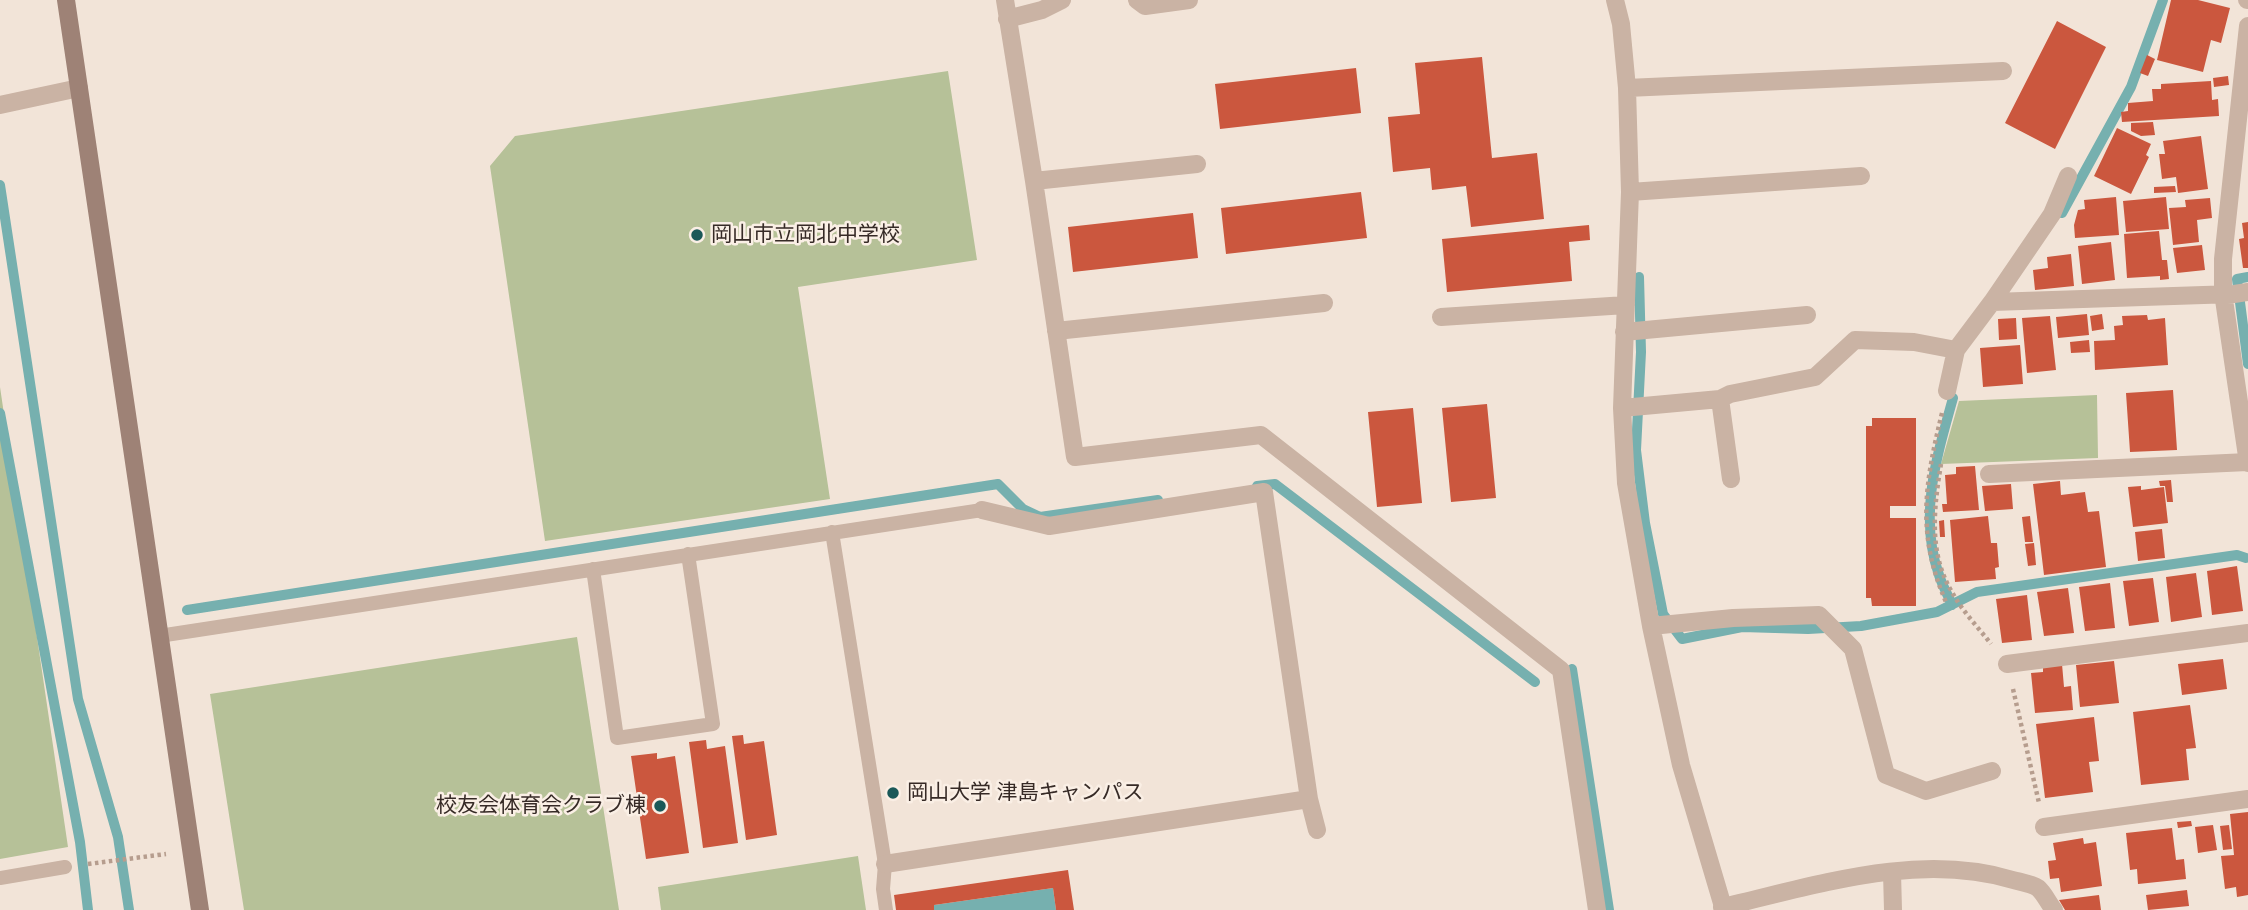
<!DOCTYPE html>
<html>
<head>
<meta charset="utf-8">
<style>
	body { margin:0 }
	canvas { display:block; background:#f2e4d8 }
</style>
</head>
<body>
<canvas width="2248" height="910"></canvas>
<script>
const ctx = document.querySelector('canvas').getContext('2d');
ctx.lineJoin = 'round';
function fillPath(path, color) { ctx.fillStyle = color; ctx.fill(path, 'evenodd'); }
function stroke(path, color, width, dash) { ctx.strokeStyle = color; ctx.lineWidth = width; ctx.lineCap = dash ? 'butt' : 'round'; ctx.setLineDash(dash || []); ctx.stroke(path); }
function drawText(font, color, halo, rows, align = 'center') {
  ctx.font = font + ' "Noto Sans","Noto Sans JP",sans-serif'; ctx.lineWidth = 5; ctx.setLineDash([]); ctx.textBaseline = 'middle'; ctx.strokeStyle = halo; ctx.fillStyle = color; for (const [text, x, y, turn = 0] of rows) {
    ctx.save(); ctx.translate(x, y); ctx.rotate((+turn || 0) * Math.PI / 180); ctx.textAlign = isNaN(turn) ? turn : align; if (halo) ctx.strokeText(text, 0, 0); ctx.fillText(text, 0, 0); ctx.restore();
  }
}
fillPath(new Path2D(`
	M948 71 977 260 798 287 830 499 545 541 490 166 515 136Z
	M0 387 68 847 0 859Z
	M2097 395 2098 458 1941 464 1959 401Z
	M577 637 619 910H244L210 694Z
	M858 856 866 910H661L658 887Z`), '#b6c198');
fillPath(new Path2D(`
	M1053 888 1056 910H934V905Z`), '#76b0af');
stroke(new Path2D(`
	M0 185 78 699 118 837 129 910
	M2062 213 2131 87 2163 0
	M1639 277 1641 352 1636 450 1645 523 1663 614 1682 639 1742 627 1808 629 1861 626 1937 612 1977 592 2237 555 2246 558
	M2248 277 2237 279 2248 364
	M0 413 80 842 88 910
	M1257 486 1275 484 1535 682
	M1952 605C1948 595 1942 585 1939 575 1918 515 1937 456 1953 398
	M187 610 998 484 1023 509 1040 517 1158 500
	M1572 669 1609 910`), '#76b0af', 10);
fillPath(new Path2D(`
	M2171 0H2198L2230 8 2221 43 2211 40 2203 72 2157 60Z
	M2057 21 2106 47 2055 149 2005 123Z
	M2147 55 2155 59 2148 76 2140 73Z
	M1482 57 1492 158 1537 153 1544 219 1471 227 1466 186 1432 190 1430 168 1393 172 1388 117 1420 114 1415 63Z
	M1356 68 1361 113 1220 129 1215 84Z
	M2228 76 2229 85 2214 87 2213 78Z
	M2211 81 2212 100 2218 99 2219 116 2122 122 2121 112 2128 111V103L2153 101 2152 89H2161V84Z
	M2153 122 2155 135 2141 136 2131 131V123Z
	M2117 128 2151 144 2146 155 2149 157 2131 194 2094 176Z
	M2201 136 2208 189 2178 193 2176 177 2162 179 2159 154H2165L2163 141Z
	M2175 186 2176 192 2154 193V187Z
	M1361 192 1367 238 1226 254 1221 208Z
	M2116 197 2119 235 2075 238 2074 225 2078 210 2085 209 2084 200Z
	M2166 197 2169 229 2126 232 2123 201Z
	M2210 198 2212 218 2197 220 2199 242 2173 245 2169 208 2186 207 2185 200Z
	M1193 213 1198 258 1073 272 1068 227Z
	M2248 222V268H2243L2239 239 2244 238 2242 223Z
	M1589 225 1590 240 1569 242 1572 281 1447 292 1442 239Z
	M2159 231 2162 260H2167L2169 279 2160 280V276L2127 278 2124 234Z
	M2111 242 2115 280 2082 284 2078 246Z
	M2202 245 2205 270 2177 273 2173 248Z
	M2071 254 2074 286 2035 290 2033 270 2048 268 2047 257Z
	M2087 314 2089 335 2058 338 2056 317Z
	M2102 314 2104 329 2092 331 2090 316Z
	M2147 315 2148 320 2165 318 2168 365 2095 370 2094 341 2115 340 2114 326 2123 325 2122 316Z
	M2050 316 2056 370 2027 373 2022 318Z
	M2016 318 2017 339 1999 340 1998 319Z
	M2089 340 2090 352 2071 353 2070 342Z
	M2020 345 2023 384 1983 387 1980 348Z
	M2173 390 2177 450 2130 452 2126 393Z
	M1487 404 1496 498 1451 502 1442 408Z
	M1413 408 1422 503 1377 507 1368 412Z
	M1872 418H1916V506H1890V518H1916V606H1872L1871 598H1866V426H1872Z
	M1975 466 1979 510 1943 512 1942 504H1947L1945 475 1956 474V467Z
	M2171 480 2173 502H2167L2165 486H2160L2159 481Z
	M2060 481 2061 495 2085 492 2088 512 2099 511 2106 567 2044 575 2033 484Z
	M2011 484 2013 509 1985 511 1982 486Z
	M2141 486V490L2164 487 2168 523 2133 527 2128 487Z
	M1988 516 1991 543H1997L1999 567 1995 568 1996 579 1955 582 1950 520Z
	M2030 516 2033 542H2025L2022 517Z
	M1944 520 1945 537H1940L1939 521Z
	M2162 529 2165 558 2138 561 2135 532Z
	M2034 543 2036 565 2028 566 2025 544Z
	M2237 566 2243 611 2212 615 2207 571Z
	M2196 573 2202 617 2171 622 2166 577Z
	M2153 578 2159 622 2129 626 2123 581Z
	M2110 583 2115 628 2085 631 2079 587Z
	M2068 588 2074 633 2044 636 2037 592Z
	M2027 595 2032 640 2002 643 1996 599Z
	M2223 659 2227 689 2182 695 2178 664Z
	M2114 661 2119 703 2080 707 2076 665Z
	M2062 664 2064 687 2071 686 2073 710 2035 713 2031 673 2043 672V666Z
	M2190 705 2196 748 2186 749 2189 780 2141 785 2133 712Z
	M2094 717 2099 761 2089 762 2093 792 2045 798 2036 724Z
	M743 735 744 744 764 741 777 835 746 840 732 736Z
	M706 740 707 749 725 746 738 843 703 848 689 742Z
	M657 753V759L675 756 689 853 646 859 631 756Z
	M2248 812V895L2237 897 2236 887 2225 889 2221 856 2234 855 2230 814Z
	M2191 821 2192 826 2178 828 2177 822Z
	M2213 825 2217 850 2198 853 2195 827Z
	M2229 825 2232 849 2223 850 2220 826Z
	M2172 828 2176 860 2184 859 2186 879 2138 884 2137 869 2130 870 2126 833Z
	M2083 838 2084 844 2096 842 2102 886 2061 892 2059 878 2050 879 2048 861 2056 860 2053 843Z
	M1068 870 1074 910H1056L1053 888 934 905V910H896L894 895Z
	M2187 890 2189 906 2148 910 2146 895Z
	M2099 895 2101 910H2065L2059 900Z`), '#cb573e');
stroke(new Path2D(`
	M1942 413C1925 483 1916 534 1946 602
	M1941 464C1934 507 1928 553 1952 592 1962 611 1978 627 1991 644
	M2013 689 2039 803
	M88 864 166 854`), '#b69d8e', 4.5, [3.5, 3.5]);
stroke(new Path2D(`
	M832 532 885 864 883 889 886 910
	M593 569 617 738 713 724 688 554
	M159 636 982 510
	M0 878 65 867`), '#cab3a4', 14);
stroke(new Path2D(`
	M1005 0 1034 181 1075 457 1261 435 1561 670 1597 910
	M1137 0 1145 6 1189 0
	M1615 0 1621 24 1627 88 1630 192 1622 408 1626 483 1651 626 1681 765 1724 910
	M2247 0H2248
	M1007 19 1042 10 1062 0
	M2248 26 2223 259V293L2248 463
	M1627 88 2003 71
	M0 105 79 88
	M1034 181 1197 164
	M1630 192 1861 176
	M1992 302 2052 214 2068 176
	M1441 317 1626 305
	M1056 331 1324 303
	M1624 332 1807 315
	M1947 391 1956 350
	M1720 399 1731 479
	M1622 408 1720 399 1730 394 1815 377 1855 340 1914 342 1956 350 1992 302 2234 294 2248 292
	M1989 474 2248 462
	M982 510 1049 526 1264 492 1309 799 1317 830
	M1651 626 1733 618 1819 615 1853 649 1886 775 1926 791 1992 771
	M2007 664 2248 633
	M2044 827 2248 799
	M885 864 1309 799
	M1892 872 1893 910
	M1722 907C1815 886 1918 851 2013 880 2020 882 2032 884 2038 888 2044 893 2049 904 2054 910`), '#cab3a4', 18);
stroke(new Path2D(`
	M66 0 200 910`), '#9e8276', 18);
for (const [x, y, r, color] of [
	[697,235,7,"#1a5858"],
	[893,793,7,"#1a5858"],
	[660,806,7,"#1a5858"]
]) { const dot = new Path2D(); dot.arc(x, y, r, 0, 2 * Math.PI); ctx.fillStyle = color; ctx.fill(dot); stroke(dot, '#faefe5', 2.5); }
drawText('21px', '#362a26', '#faefe5', [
	["岡山市立岡北中学校",711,235],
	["岡山大学 津島キャンパス",907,793],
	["校友会体育会クラブ棟",646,806,"right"]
], 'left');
</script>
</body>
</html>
